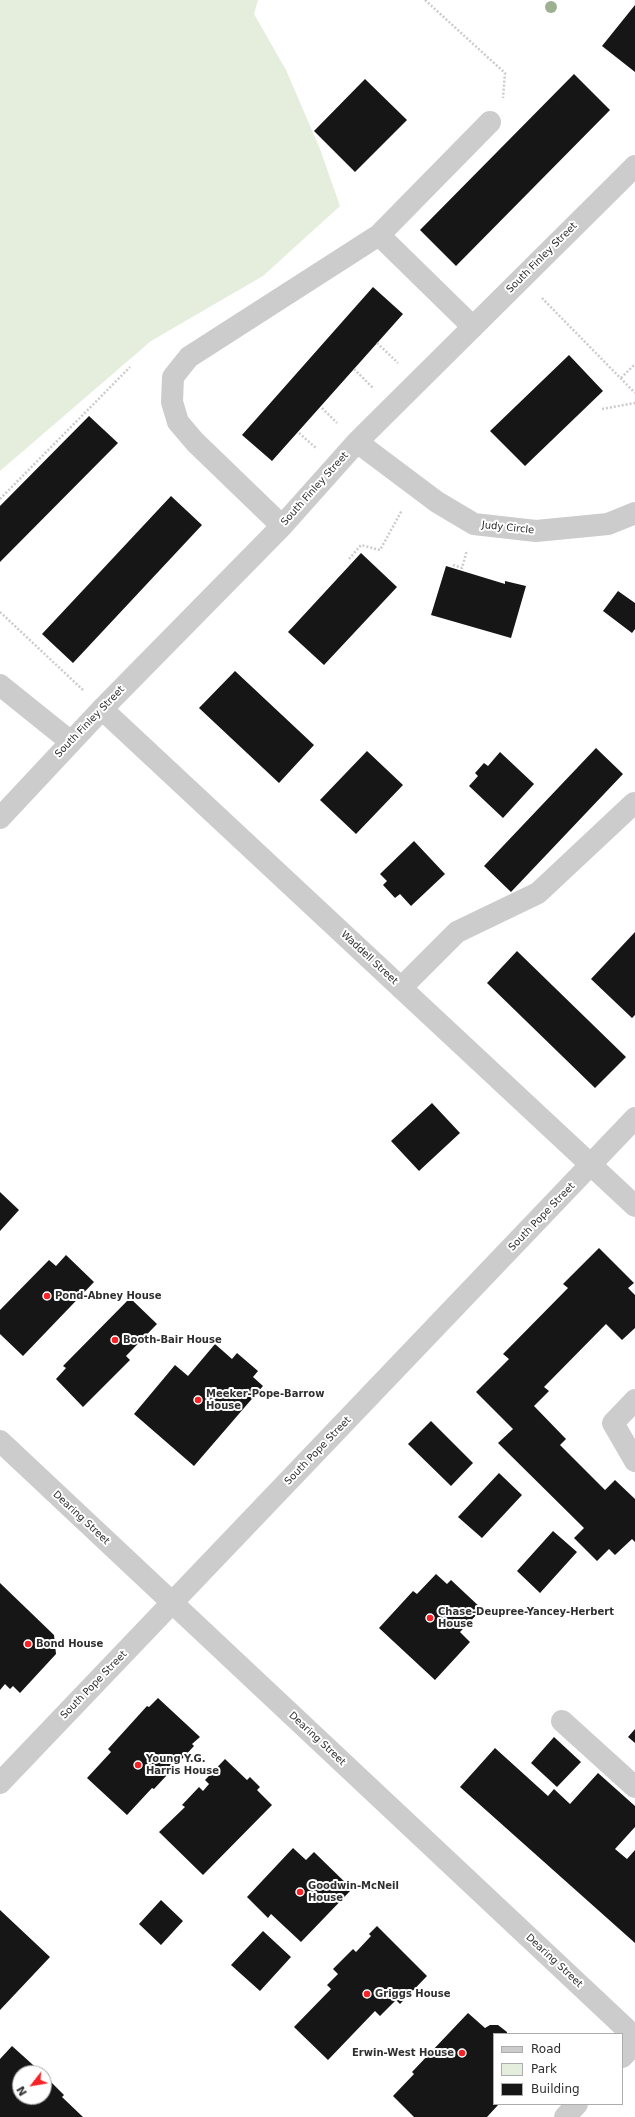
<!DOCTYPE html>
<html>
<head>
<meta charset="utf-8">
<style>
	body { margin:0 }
	#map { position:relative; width:635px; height:2117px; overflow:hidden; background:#fff; font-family:"DejaVu Sans",sans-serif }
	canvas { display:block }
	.legend { position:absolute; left:493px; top:2033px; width:130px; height:72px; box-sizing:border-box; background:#fff; border:1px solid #acacac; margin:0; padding:5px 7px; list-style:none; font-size:12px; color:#2f2f2f }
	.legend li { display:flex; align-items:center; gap:8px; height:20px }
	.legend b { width:20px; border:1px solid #acacac }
	.north { position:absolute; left:12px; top:2065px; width:40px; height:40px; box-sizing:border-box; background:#fff; border:1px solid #acacac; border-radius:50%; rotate:239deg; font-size:11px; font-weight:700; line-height:16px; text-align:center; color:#2f2f2f }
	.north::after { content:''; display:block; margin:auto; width:14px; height:18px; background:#f62225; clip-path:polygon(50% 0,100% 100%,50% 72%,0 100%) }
</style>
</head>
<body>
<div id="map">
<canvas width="635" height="2117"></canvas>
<ul class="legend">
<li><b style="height:5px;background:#ccc"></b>Road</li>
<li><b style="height:11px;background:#e5eedc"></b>Park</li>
<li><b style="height:11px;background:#161616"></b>Building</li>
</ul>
<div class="north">N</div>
</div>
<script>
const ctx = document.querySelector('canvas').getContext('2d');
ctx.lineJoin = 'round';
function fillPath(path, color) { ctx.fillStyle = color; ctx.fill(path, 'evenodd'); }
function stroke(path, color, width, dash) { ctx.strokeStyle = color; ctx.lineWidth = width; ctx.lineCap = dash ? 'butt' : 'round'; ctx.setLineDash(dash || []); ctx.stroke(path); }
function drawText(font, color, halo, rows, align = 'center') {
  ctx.font = font + ' "DejaVu Sans",sans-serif'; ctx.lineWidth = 4; ctx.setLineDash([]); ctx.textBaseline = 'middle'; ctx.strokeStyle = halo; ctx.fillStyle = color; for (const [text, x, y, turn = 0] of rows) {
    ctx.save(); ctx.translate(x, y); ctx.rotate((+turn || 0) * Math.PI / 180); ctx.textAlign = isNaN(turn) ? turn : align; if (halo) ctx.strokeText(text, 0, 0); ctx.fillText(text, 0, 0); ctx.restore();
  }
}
fillPath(new Path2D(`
	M0 0H258L254 14 286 70 320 149 340 206 263 276 151 341 0 471Z`), '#e5eedc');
fillPath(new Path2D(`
	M635 5V72L602 46Z
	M574 74 610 110 456 266 420 230Z
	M365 79 407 120 355 172 314 131Z
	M373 287 403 314 272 461 242 435Z
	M569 355 603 391 525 466 490 431Z
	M89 416 118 443 0 562V506Z
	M171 496 202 525 73 663 42 634Z
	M361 553 397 587 324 665 288 632Z
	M446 566 505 584V581L526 586 511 638 431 615Z
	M618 591 635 603V629L632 633 603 611Z
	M235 671 314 745 279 783 199 708Z
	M596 748 623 774 511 892 484 866Z
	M367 751 403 785 356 834 320 800Z
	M500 752 534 784 503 818 469 786 478 776 475 773 484 763 488 766Z
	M414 841 445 874 411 906 400 894 395 898 383 885 387 881 380 874Z
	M635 932V1015L632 1018 591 979Z
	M517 951 626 1057 595 1088 487 983Z
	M432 1103 460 1133 419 1171 391 1141Z
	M0 1192 19 1210 0 1231Z
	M599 1248 634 1283 628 1288 635 1295V1328L622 1340 606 1324 544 1387 549 1391 534 1406 566 1439 560 1445 605 1490 615 1480 635 1499V1542L632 1539 615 1555 609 1549 597 1561 574 1538 584 1528 498 1443 513 1429 476 1392 509 1359 503 1354 568 1288 563 1284Z
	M66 1255 94 1282 23 1356 0 1334V1310L49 1260 56 1266Z
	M130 1298 157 1324 126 1356 130 1360 83 1407 56 1379 66 1368 63 1366Z
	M215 1344 232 1359 237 1353 258 1371 253 1377 263 1386 194 1466 134 1414 175 1365 188 1376Z
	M431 1421 473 1463 451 1486 408 1444Z
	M499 1473 522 1495 482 1538 458 1517Z
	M553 1531 577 1552 540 1593 517 1571Z
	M436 1574 447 1584 451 1580 482 1609 460 1632 470 1642 435 1680 379 1628 413 1591 417 1594Z
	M0 1583 54 1635 56 1654 20 1693 13 1686 10 1689 5 1684 0 1690Z
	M158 1698 200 1737 192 1744 194 1746 154 1789 152 1788 127 1815 87 1778 111 1752 108 1749 147 1706 149 1707Z
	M635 1729V1743L628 1737Z
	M554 1737 581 1762 557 1787 531 1763Z
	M495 1748 548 1796 554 1789 570 1804 598 1773 635 1806V1827L615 1849 627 1859 635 1850V1943L460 1787Z
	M225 1759 247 1780 250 1777 260 1787 257 1790 272 1805 203 1875 159 1832 185 1807 182 1805 199 1787 203 1791 209 1784 205 1780Z
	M293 1848 306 1860 314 1852 352 1889 301 1942 271 1914 268 1918 247 1897Z
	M161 1900 183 1921 161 1945 139 1924Z
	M0 1910 50 1957 0 2010Z
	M377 1926 427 1976 400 2004 396 2000 380 2016 375 2011 328 2060 294 2027 331 1989 327 1985 338 1974 333 1969 353 1949 356 1952 371 1936 369 1934Z
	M263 1931 291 1957 260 1991 231 1965Z
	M468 2013 485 2028 490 2025H498L507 2032V2034H494V2104H499L487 2117H414L393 2096 414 2074 412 2072Z
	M12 2046 42 2073H20V2097H44V2075L64 2095 62 2097 83 2117H0V2059Z`), '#161616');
stroke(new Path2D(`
	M425 0 505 73 503 98
	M542 298 635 393
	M377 343 398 363
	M354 369 373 388
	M621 378 635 364
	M322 408 337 423
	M602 409 635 403
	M299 433 316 448
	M0 499 130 367
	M349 559 361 545 380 550 402 510
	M453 565 462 568 467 550
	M0 612 83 690`), '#ccc', 2.5, [2, 2]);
stroke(new Path2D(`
	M379 235 473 327
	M357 442 437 502 474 524 536 531 608 524 635 513
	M282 526 195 442 178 422 172 402 173 377 189 357 379 235 490 122
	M0 685 71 742
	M102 709 635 1206
	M0 818 102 709 282 526 357 442 635 166
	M401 988 457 932 538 893 634 803 635 804
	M635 1400 613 1423 635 1461
	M0 1441 635 2037
	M562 1721 635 1787
	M0 1783 635 1118
	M622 2057 635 2044
	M565 2117 577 2104`), '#ccc', 22);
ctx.fillStyle = '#9eb092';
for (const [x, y] of [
	[551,7]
]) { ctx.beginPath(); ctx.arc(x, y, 6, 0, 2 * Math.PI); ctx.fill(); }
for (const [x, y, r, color] of [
	[47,1296,4,"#f62225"],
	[115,1340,4,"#f62225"],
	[198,1400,4,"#f62225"],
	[430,1618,4,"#f62225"],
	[28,1644,4,"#f62225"],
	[138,1765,4,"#f62225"],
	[300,1892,4,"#f62225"],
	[367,1994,4,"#f62225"],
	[462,2053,4,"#f62225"]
]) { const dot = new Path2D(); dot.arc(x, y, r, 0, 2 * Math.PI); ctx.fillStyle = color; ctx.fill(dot); stroke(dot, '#fff', 1.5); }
drawText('10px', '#2f2f2f', '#fff', [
	["South Finley Street",542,258,-45],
	["South Finley Street",315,489,-48],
	["Judy Circle",508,528,6],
	["South Finley Street",90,722,-46],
	["Waddell Street",369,958,43],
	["South Pope Street",542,1217,-46],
	["South Pope Street",318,1451,-46],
	["Dearing Street",81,1518,43],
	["South Pope Street",94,1685,-46],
	["Dearing Street",317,1739,43],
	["Dearing Street",554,1961,43]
]);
drawText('bold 10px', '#2f2f2f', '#fff', [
	["Pond-Abney House",55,1296],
	["Booth-Bair House",123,1340],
	["Meeker-Pope-Barrow",206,1394],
	["House",206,1406],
	["Chase-Deupree-Yancey-Herbert",438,1612],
	["House",438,1624],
	["Bond House",36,1644],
	["Young Y.G.",146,1759],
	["Harris House",146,1771],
	["Goodwin-McNeil",308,1886],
	["House",308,1898],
	["Griggs House",375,1994],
	["Erwin-West House",454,2053,"right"]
], 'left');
</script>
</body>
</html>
